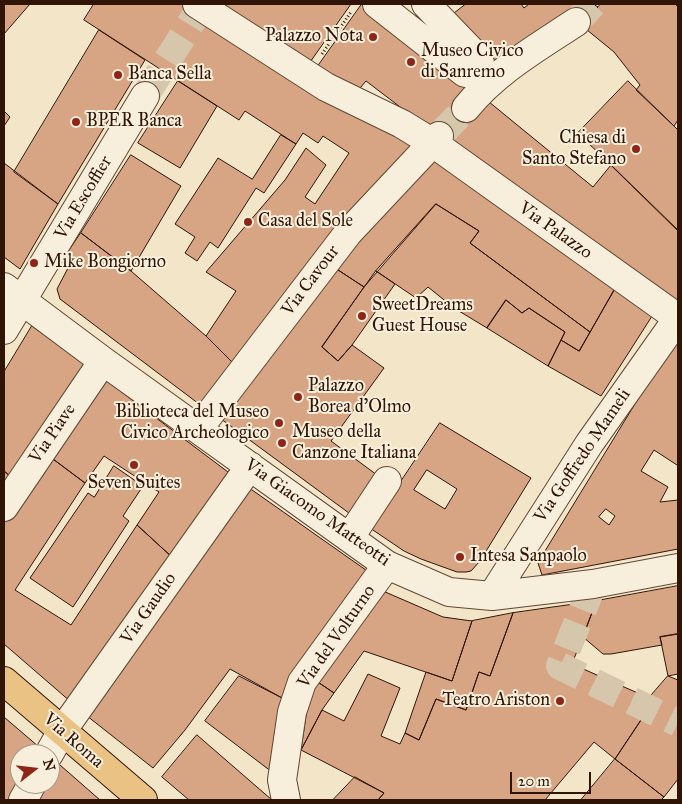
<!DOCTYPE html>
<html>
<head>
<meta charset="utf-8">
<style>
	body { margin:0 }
	#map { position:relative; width:682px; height:804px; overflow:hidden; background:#f3e6c8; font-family:"IM FELL Great Primer",serif }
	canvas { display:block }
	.frame { position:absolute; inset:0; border:5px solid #301406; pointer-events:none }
	.north { position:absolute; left:10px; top:744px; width:50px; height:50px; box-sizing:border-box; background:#f7efdb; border:1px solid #a79786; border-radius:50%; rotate:74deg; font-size:14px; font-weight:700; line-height:20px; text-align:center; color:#301406 }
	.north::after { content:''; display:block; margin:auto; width:18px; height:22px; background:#8f2418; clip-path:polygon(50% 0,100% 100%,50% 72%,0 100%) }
	.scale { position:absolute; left:510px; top:772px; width:81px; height:22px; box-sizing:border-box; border:2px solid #301406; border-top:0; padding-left:6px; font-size:15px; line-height:18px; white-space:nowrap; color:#301406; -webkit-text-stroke:4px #f7efdb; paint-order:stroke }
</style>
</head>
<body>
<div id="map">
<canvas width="682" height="804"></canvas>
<div class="frame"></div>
<div class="north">N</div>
<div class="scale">20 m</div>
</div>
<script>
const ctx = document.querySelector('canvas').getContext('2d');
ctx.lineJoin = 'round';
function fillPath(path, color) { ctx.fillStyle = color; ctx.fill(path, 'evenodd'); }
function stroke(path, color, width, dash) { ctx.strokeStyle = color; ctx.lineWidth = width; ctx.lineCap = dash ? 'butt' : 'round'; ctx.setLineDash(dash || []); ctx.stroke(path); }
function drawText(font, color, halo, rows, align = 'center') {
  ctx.font = font + ' "IM FELL Great Primer",serif'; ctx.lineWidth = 4; ctx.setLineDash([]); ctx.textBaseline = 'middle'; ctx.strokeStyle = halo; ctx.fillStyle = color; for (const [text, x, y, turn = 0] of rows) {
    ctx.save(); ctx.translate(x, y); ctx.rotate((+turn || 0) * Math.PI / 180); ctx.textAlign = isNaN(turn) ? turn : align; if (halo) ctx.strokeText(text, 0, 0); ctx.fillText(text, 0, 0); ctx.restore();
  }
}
const building = new Path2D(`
	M4 4H30L4 34Z
	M94 4H184L422 144 235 365 206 336 236 291 206 272 285 180 306 148 326 165 305 197 315 204 349 153 323 136 318 143 303 133 296 144 245 111 239 120 84 20Z
	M226 4H351L308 65 222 9Z
	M362 4 472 89 433 132 366 81 355 94 316 69Z
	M466 4H521L524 8 529 4H584L571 17 495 67 447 19Z
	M584 4H593L598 7 581 25 571 17Z
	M601 4H675L678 7V120L674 126 636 90 640 85 614 52 581 25Z
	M99 30 145 60 58 204 14 172Z
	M178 81 217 106 180 168 138 143Z
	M628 81 678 130V231L578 133Z
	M483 97 593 187 611 165 678 230V304L445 141Z
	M460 103 471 112 445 141 433 132Z
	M4 111 10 117 4 126Z
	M281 135 296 144 264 193 256 188 218 248 210 242 197 261 185 253 195 237 175 224 218 158 252 179Z
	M433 152 616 287 590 332 470 243 479 231 436 204 364 287 332 266Z
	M131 155 181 186 131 271 81 233Z
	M4 163 58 204 20 269 4 257Z
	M436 204 479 231 470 243 590 332 579 351 561 340 565 332 529 308 522 313 506 300 487 328 454 308 428 287 416 298 376 271Z
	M81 233 131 271 206 336 235 365 203 407 60 299 57 289 68 268 61 263Z
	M332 266 364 287 322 347 338 361 352 345 384 368 331 441 377 475 353 516 217 416Z
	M376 271 395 284 352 345 338 361 322 347Z
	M616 287 654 313 601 396 548 366 561 340 579 351Z
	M506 300 522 313 529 308 565 332 548 366 487 328Z
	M32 326 88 367 10 476 4 471V372Z
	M678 334V463L677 465 654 450 641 471 668 487 660 502 678 500V549L542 575 538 563ZM606 509 615 516 609 525 599 517Z
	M103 378 232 475 173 558 137 525 159 492 104 456 85 483 49 456Z
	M440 423 531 478 480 561 471 571 466 572H457L421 559 404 551 370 528ZM427 470 457 489 445 509 414 490Z
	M49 456 85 483 15 590 71 625 137 525 173 558 71 702 4 644V521Z
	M114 466 143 486 123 516 129 521 73 607 30 578 88 493 94 497Z
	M4 471 10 476 4 485Z
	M245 485 373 575 284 699 230 669 185 730 153 768 82 712Z
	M678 586V634L660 637 662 645 611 654H603L583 637 593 610 591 602Z
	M376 588 443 617 472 621 452 681 364 651 334 693 312 678Z
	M591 602 593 610 572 664 649 698 653 702 615 759 594 742 545 800H378L384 793 301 750 322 710 344 721 368 674 400 688 381 736 400 744 405 733 419 740 436 699 466 710 479 672 490 676 513 613Z
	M513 613 490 676 479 672 466 710 436 699 419 740 405 733 426 672 452 681 472 621Z
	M678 634V674L668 676 660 637Z
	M239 676 284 699 283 717 277 718 275 767 272 772 205 721Z
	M668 676 678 680V779L664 797 615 759 653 702 649 698Z
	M312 678 334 693 322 710 301 750Z
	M4 717 39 747 43 754H20V784L15 800H4Z
	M197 735 272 800H189L162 777Z
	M52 758 100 800H30L39 784H50V762Z
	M615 759 664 797 661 800H581Z
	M355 777 384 793 378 800H333Z`);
fillPath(building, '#d7a484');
stroke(building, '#301406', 1);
stroke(new Path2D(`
	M576 22 593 4
	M145 96 201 7
	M439 136 466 108
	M593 584 560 666 678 723`), '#d6c6ab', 28, [28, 14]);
const street = new Path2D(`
	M197 4 326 87 402 124 433 143 678 318
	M377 4 465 73C473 73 477 71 480 63L476 56 426 4
	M466 108C496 71 537 48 576 22
	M4 287 103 361 387 565 449 592 492 596 593 584 678 568
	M4 330 145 96
	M199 428 348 233 439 136
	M4 507 103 361
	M350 537 387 481
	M492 596 589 444 678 318
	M49 754 62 731 250 466
	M23 800 32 784
	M286 800 282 780 292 712 302 682 387 565`);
const primary = new Path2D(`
	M4 681 143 800`);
stroke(street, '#614836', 30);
stroke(primary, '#301406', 30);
stroke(new Path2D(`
	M322 54 351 12`), '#301406', 3, [1, 2.5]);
stroke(street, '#f7efdb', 28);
stroke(primary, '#eac384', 28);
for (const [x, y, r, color] of [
	[373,37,5,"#8f2418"],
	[411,62,5,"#8f2418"],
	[118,75,5,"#8f2418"],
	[76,122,5,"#8f2418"],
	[636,149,5,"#8f2418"],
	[248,222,5,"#8f2418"],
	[34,263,5,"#8f2418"],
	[362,316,5,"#8f2418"],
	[298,397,5,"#8f2418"],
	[279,423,5,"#8f2418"],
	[282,443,5,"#8f2418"],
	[134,465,5,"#8f2418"],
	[460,557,5,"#8f2418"],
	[560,701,5,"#8f2418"]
]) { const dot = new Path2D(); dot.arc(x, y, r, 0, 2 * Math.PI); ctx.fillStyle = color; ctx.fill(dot); stroke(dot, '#f7efdb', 2); }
drawText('18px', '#301406', '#f7efdb', [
	["Palazzo Nota",363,37,"right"],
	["Museo Civico",421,52],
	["di Sanremo",421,73],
	["Banca Sella",128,75],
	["BPER Banca",86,122],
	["Chiesa di",626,139,"right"],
	["Santo Stefano",626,160,"right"],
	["Casa del Sole",258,222],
	["Mike Bongiorno",44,263],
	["SweetDreams",372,306],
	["Guest House",372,327],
	["Palazzo",308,387],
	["Borea d'Olmo",308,408],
	["Biblioteca del Museo",269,413,"right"],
	["Civico Archeologico",269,434,"right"],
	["Museo della",292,433],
	["Canzone Italiana",292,454],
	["Seven Suites",134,484,"center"],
	["Intesa Sanpaolo",470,557],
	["Teatro Ariston",550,701,"right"]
], 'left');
drawText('18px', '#301406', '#f7efdb', [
	["Via Escoffier",84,198,-59],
	["Via Palazzo",555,231,35],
	["Via Cavour",311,281,-53],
	["Via Piave",53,434,-56],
	["Via Goffredo Mameli",583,456,-56],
	["Via Giacomo Matteotti",317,513,35],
	["Via Gaudio",149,609,-55],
	["Via del Volturno",337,637,-55],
	["Via Roma",73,741,41]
]);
</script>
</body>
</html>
